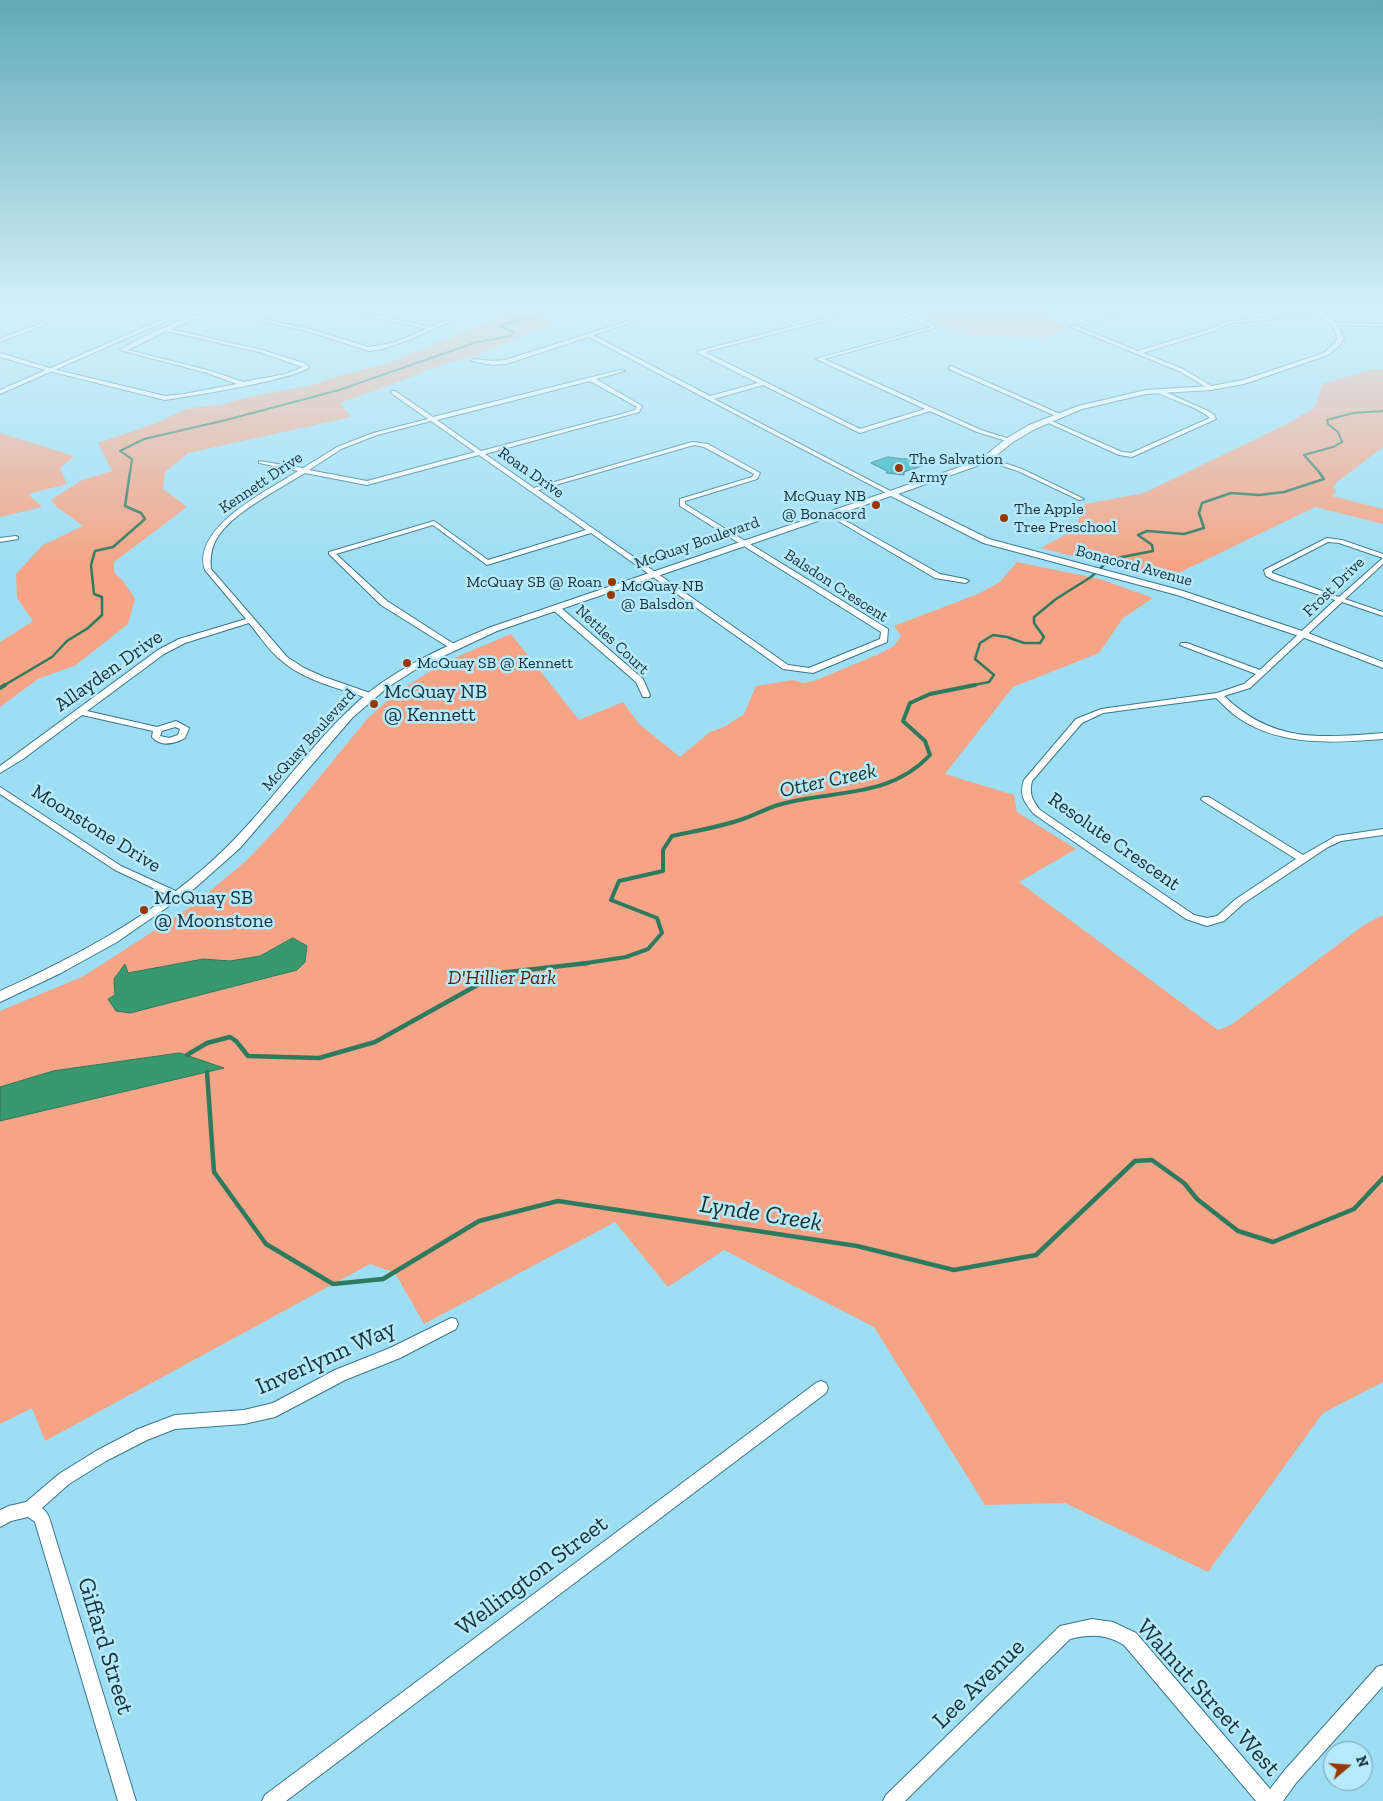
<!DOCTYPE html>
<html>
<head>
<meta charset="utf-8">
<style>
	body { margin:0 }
	#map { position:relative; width:1383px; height:1801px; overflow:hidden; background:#9edef4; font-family:"Zilla Slab",serif }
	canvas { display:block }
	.north { position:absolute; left:1323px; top:1741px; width:50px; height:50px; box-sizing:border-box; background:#b6e9fa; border:1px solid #769fad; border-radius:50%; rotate:72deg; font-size:14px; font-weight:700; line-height:20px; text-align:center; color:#163039 }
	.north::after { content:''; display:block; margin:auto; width:18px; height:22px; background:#9a3600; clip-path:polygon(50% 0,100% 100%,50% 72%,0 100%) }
</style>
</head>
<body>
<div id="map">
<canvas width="1383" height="1801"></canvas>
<div class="north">N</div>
</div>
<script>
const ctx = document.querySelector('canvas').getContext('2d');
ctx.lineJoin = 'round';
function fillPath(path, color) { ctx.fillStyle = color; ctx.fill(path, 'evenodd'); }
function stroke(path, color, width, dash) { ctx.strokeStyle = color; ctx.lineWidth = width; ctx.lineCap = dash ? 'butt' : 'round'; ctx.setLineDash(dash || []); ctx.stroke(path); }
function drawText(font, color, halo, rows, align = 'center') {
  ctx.font = font + ' "Zilla Slab",serif'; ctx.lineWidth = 5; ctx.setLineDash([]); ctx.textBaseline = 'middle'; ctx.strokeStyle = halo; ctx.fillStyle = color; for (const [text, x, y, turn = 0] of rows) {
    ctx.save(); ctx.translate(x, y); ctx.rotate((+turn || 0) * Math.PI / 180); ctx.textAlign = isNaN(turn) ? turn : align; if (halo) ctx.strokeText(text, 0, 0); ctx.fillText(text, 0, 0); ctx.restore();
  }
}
fillPath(new Path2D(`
	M517 310 534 311 552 326 529 333 477 355 429 369 404 380 340 403 351 417 188 453 165 472 163 489 187 507 114 562V572L124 582 135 599 128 624 76 665 38 679 0 707V642L33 621 17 598 16 574 43 545 83 526 57 507 51 500 82 480 112 471 98 443 154 424 184 410 202 406 221 405 249 397 316 384 340 375 386 364Z
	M942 310H1068L1043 316 1065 325 1063 326 1067 331 1047 337 972 336 943 327 942 324 920 316Z
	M1373 369H1383V447L1337 482 1333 488 1336 491 1332 496 1383 509V524L1315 507 1164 580 1041 548 1074 530 1085 504 1144 493 1289 423 1315 407 1322 384Z
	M0 433 74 456 60 468 67 484 28 494 42 507 0 517Z
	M1017 562 1100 579 1153 598 1123 618 1099 653 1013 687 945 774 1014 795 1017 812 1076 849 1019 882 1218 1030 1231 1025 1364 925 1383 915V1382L1323 1413 1208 1572 1065 1503 985 1505 874 1327 724 1250 668 1287 615 1222 424 1324 395 1273 370 1264 45 1441 32 1408 0 1424V1011L84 976 192 906 247 860 281 824 368 718 396 693 445 662 511 634 579 720 623 702 639 724 680 757 710 732 724 727 744 714 756 686 793 680 804 683 814 681 881 653 894 646 901 636 894 626 978 594 1000 582Z`), '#f5a586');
const water = new Path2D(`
	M293 938 307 946 305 962 297 970 130 1013 116 1011 108 999 115 995 114 979 125 964 128 973 203 959 230 961 260 956Z
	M180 1053 224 1068 0 1121V1087L53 1071Z`);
fillPath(water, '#38996f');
stroke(water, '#2e7a5f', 1);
stroke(new Path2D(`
	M130 473 132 459 120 451 144 439 226 420 339 390 477 342 511 336 514 332 499 326 555 310
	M1320 473 1304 455 1333 447 1342 442 1338 432 1328 424 1327 420 1353 413 1383 411`), '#2e7a5f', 2);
stroke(new Path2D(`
	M3 686 52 657 67 641 88 628 102 615V597L94 594 91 565 95 551 113 547 145 519 141 513 125 506 130 472
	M969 686 989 682 994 675 975 659 980 643 993 635 1007 637 1024 643H1040L1044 637 1034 623V617L1056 599 1091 577 1106 563 1122 557 1153 551 1152 545 1138 535 1147 531 1184 534 1204 528 1199 513 1202 503 1231 493 1259 495 1284 492 1324 479 1319 472`), '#2e7a5f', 2.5);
stroke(new Path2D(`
	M0 688 5 685
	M580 964 626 957 648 949 662 933 657 918 611 900 619 881 663 871V850L672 836C695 831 720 827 743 819 754 815 766 809 778 805 831 789 888 800 930 755L925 741 903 721 910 703 930 694 975 685`), '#2e7a5f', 4);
stroke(new Path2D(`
	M187 1055 207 1043 230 1037 236 1041 248 1056 319 1058 375 1042 499 973 588 963
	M207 1072 214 1172 266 1244 333 1284 383 1279 479 1221 558 1201 857 1246 954 1270 1036 1255 1135 1161 1152 1160 1184 1183 1197 1199 1238 1231 1273 1242 1354 1209 1383 1178`), '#2e7a5f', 4.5);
const building = new Path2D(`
	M888 457 903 459 910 458 925 465 904 472V475L886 473 887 471 871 463Z`);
fillPath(building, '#21afb8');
stroke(building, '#176469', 1);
const minor = new Path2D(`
	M218 310 310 329 369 347 392 343 427 329 341 310C352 310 369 317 378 316 385 315 391 310 398 310L383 317 431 327 469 310H475L409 340 382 349 369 351 307 331 217 312 211 313 170 329 262 350 304 363 309 367C298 379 186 397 165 400L49 371 0 357V353L53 369 165 396 184 394 237 384 207 373 120 350C137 338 199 311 218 310ZM166 331 259 352 303 367 286 374 243 382 211 371 128 350Z
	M663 310H669L593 335 710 396 758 383 698 353V351L794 326 757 310H763L799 325 859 310H866L705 352 860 429 925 409 816 359 931 327 890 310H896L935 325V328L824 359 981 430 1013 440 1010 442 977 432 930 411 860 433 763 385 714 399 894 493V495L892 496 589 337 506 364 493 365 471 361 474 359 493 361 505 360Z
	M1132 310H1139L1078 327 1138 351 1210 329 1230 321 1321 314 1323 315 1231 323 1214 331 1143 353 1183 369 1213 387 1214 388 1211 390 1179 371 1071 327Z
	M43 323 47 324 0 342V338Z
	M1335 323 1383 324V326L1333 325Z
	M951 366 1060 414 1061 415 1056 416 949 369V367Z
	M620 370 625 371 596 379 642 406 639 412 485 454 534 488 692 442 708 444 760 473 757 479 685 501V504L888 629 887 642 813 673 783 669 591 533 487 565 433 525 336 554 387 601 457 646 453 648H450L381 605 329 554V552L434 521 488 560 586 530 479 455 367 485 305 473C279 489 232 513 217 538 211 548 210 558 211 569L287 657 304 668 324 677 373 694V698H367C339 688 305 681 282 661 269 651 259 635 249 623L185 643 164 654 87 711 157 727 176 721 189 728 185 738C174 744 161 747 152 737L153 731 82 715 23 759 0 773V766L158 650 179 639 246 619 205 570C191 527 269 490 298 471L259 463V461L303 468 337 447 373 433 428 419 391 393V391H395L433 417ZM590 381 637 407 635 410 622 414 481 451 437 420ZM431 421 475 452 367 481 309 470 341 449 377 435ZM694 445 704 447 754 474 752 477 680 499V506L881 632 880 639 809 668 788 665 538 490ZM175 727 180 729 178 735 169 738 160 736 162 731Z
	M1157 390H1161L1208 411 1214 415 1216 419 1132 457 1119 455 1042 420 1047 419 1122 452 1131 453 1210 418C1197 406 1173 401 1157 392Z
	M986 457 1022 469 1084 499 1079 500 1018 471 984 460 983 459Z
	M830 512 940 574 965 579 969 581 965 583 935 578 828 515 827 514Z
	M16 536 18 537V539L0 542V538Z
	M1327 538 1342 540 1383 554V564L1345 599 1383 612V616L1342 602 1250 688 1224 696C1273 743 1319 738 1383 733V739C1332 743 1276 747 1233 714 1227 709 1222 703 1216 698L1103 713 1082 723 1032 781C1029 794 1032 800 1040 810L1194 915 1207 918 1217 916 1236 899 1296 859 1203 801 1201 799 1203 797H1209L1303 855 1336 836 1383 829V835L1341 841 1328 847 1244 903 1224 921 1207 926 1186 919 1034 814C1024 802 1019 795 1024 780L1076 719 1101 709 1217 693 1244 684 1256 674 1180 645 1181 643H1187L1260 670 1335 600 1274 580 1266 576 1264 570ZM1328 542 1339 543 1383 558 1339 597 1272 573V571Z
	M553 606H559L643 679 650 695 649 697H643L636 682 553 610Z
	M0 787 121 866 180 893 181 895 180 897H172L115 870 0 794Z
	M451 1318 456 1319 458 1324 456 1329 400 1358 345 1380 275 1417 244 1424 175 1429 147 1440 106 1461 69 1484 42 1508 46 1512 49 1517 136 1801H118L35 1522 28 1517 11 1521 0 1527V1510L9 1506 26 1502 59 1474 96 1451 138 1429 175 1415 244 1410 273 1403 335 1370 390 1348Z
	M821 1381 826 1383 828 1388 826 1393 286 1801H262L265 1795 816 1383Z
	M1092 1619 1113 1622 1136 1633 1270 1789 1284 1771 1377 1667 1383 1665V1686L1296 1783 1283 1801H1256L1124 1645C1106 1634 1091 1634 1070 1639L905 1801H883L886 1795 1060 1626Z`);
const tertiary = new Path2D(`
	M184 310H191L0 394V390Z
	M1311 310C1327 309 1338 325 1344 338L1339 346 1328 355 1244 384 1211 390 1146 394 1082 409 1035 429 1013 442 988 462 898 494 989 539 1183 591 1308 633 1383 662V668L1302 637 1177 595 983 543 891 496 497 631 418 668 388 687 353 717 240 848 195 888 117 942 61 973 0 1002V991C75 957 150 917 212 861 269 810 309 742 368 693 405 664 448 645 491 627L963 466 982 458 1007 438 1029 425 1078 406 1146 390 1211 386 1243 380 1324 353 1334 344 1338 338 1332 325Z`);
stroke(minor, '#38768a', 2);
stroke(tertiary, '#38768a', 2);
fillPath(minor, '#fff');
fillPath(tertiary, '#fff');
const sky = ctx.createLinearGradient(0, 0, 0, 562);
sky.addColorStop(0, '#61a9b8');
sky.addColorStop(0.55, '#d3f0fa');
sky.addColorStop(1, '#d3f0fa00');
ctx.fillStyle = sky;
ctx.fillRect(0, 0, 1383, 562);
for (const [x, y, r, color] of [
	[899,468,5,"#9a3600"],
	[876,505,5,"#9a3600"],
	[1004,518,5,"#9a3600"],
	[612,582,5,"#9a3600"],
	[611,595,5,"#9a3600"],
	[407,663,5,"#9a3600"],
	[374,704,5,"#9a3600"],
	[144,910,5,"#9a3600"]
]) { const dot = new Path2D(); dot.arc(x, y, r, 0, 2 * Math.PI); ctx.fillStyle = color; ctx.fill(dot); stroke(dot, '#b6e9fa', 2); }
drawText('16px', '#163039', '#b6e9fa', [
	["The Salvation",909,459],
	["Army",909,477],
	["McQuay NB",866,496,"right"],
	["@ Bonacord",866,514,"right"],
	["The Apple",1014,509],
	["Tree Preschool",1014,527],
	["McQuay SB @ Roan",602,582,"right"],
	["McQuay NB",621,586],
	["@ Balsdon",621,604],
	["McQuay SB @ Kennett",417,663]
], 'left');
drawText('16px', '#163039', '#b6e9fa', [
	["Roan Drive",531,473,35],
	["Kennett Drive",261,483,-34],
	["McQuay Boulevard",697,543,-19],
	["Bonacord Avenue",1134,566,15],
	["Balsdon Crescent",836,586,33],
	["Frost Drive",1334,587,-44],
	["Nettles Court",612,640,43],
	["McQuay Boulevard",309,740,-48]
]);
drawText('20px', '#163039', '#b6e9fa', [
	["Allayden Drive",109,671,-35],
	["Moonstone Drive",96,829,32],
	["Resolute Crescent",1114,842,35]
]);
drawText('20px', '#163039', '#b6e9fa', [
	["McQuay NB",384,692],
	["@ Kennett",384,715],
	["McQuay SB",154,898],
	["@ Moonstone",154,921]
], 'left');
drawText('italic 20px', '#5b1b00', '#b6e9fa', [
	["D'Hillier Park",502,978]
]);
drawText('italic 21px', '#1b3126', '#b6e9fa', [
	["Otter Creek",828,781,-12]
]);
drawText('24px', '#163039', '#b6e9fa', [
	["Inverlynn Way",326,1358,-24],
	["Wellington Street",532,1576,-37],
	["Giffard Street",105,1646,73],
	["Lee Avenue",979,1684,-44],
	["Walnut Street West",1208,1698,48]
]);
drawText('italic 25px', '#1b3126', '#b6e9fa', [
	["Lynde Creek",761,1214,9]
]);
</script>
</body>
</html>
